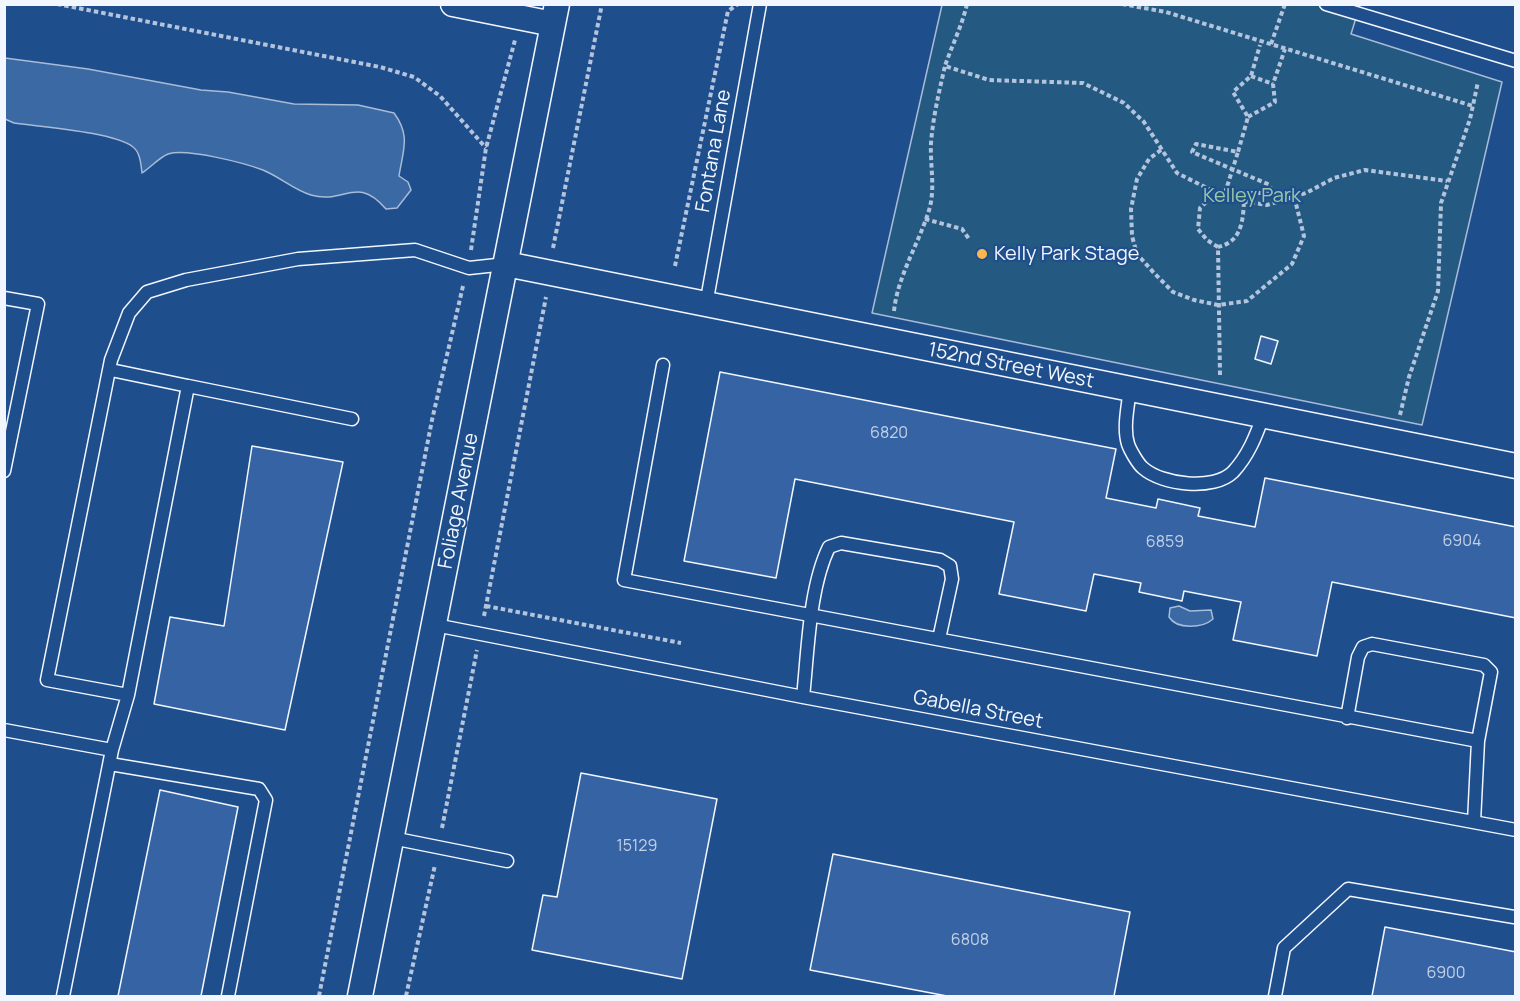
<!DOCTYPE html>
<html>
<head>
<meta charset="utf-8">
<style>
	body { margin:0 }
	#map { position:relative; width:1520px; height:1001px; overflow:hidden; background:#1f4e8c; font-family:Manrope,sans-serif }
	canvas { display:block }
	.frame { position:absolute; inset:0; border:6px solid #f2f6ff; pointer-events:none }
</style>
</head>
<body>
<div id="map">
<canvas width="1520" height="1001"></canvas>
<div class="frame"></div>
</div>
<script>
const ctx = document.querySelector('canvas').getContext('2d');
ctx.lineJoin = 'round';
function fillPath(path, color) { ctx.fillStyle = color; ctx.fill(path, 'evenodd'); }
function stroke(path, color, width, dash) { ctx.strokeStyle = color; ctx.lineWidth = width; ctx.lineCap = dash ? 'butt' : 'round'; ctx.setLineDash(dash || []); ctx.stroke(path); }
function drawText(font, color, halo, rows, align = 'center') {
  ctx.font = font + ' Manrope,sans-serif'; ctx.lineWidth = 4.5; ctx.setLineDash([]); ctx.textBaseline = 'middle'; ctx.strokeStyle = halo; ctx.fillStyle = color; for (const [text, x, y, turn = 0] of rows) {
    ctx.save(); ctx.translate(x, y); ctx.rotate((+turn || 0) * Math.PI / 180); ctx.textAlign = isNaN(turn) ? turn : align; if (halo) ctx.strokeText(text, 0, 0); ctx.fillText(text, 0, 0); ctx.restore();
  }
}
const green = new Path2D(`
	M942 5H1360L1351 34 1502 82 1422 425 872 313Z`);
fillPath(green, '#245a82');
stroke(green, '#a8bbd7', 1.5);
const water = new Path2D(`
	M5 58 88 69 201 90 228 92 294 104 358 105 394 113C411 136 403 150 399 176L408 182 411 190 397 208 386 209C356 174 345 205 311 195 294 190 280 177 263 170 244 163 187 148 168 154 160 157 151 167 142 173 141 164 140 152 133 147 114 132 41 127 14 123L5 119Z
	M1179 606 1190 611 1211 610 1213 619C1203 628 1177 630 1169 617L1170 608Z`);
fillPath(water, '#3b69a3');
stroke(water, '#a8bbd7', 1.5);
const building = new Path2D(`
	M1261 336 1278 341 1271 364 1255 359Z
	M720 372 1116 449 1106 498 1156 508 1158 499 1200 508 1198 516 1255 527 1265 478 1516 527V618L1332 582 1317 656 1233 640 1241 602 1184 591 1182 601 1139 592 1141 583 1094 574 1086 611 999 594 1014 522 795 479 776 578 684 561Z
	M252 446 343 462 285 730 154 704 170 617 224 626Z
	M581 773 717 799 682 979 532 950 543 895 557 897Z
	M160 790 238 807 201 996H118Z
	M833 854 1130 912 1114 996H947L810 970Z
	M1385 927 1516 952V996H1372Z`);
fillPath(building, '#3563a3');
stroke(building, '#f2f6ff', 1.5);
const lane = new Path2D(`
	M1326 4 1516 61
	M4 298 38 304 4 471
	M706 305 760 4
	M663 365 624 580 1478 741 1474 822
	M111 370 188 386 128 695 47 680 111 360 129 313 147 292 186 280 298 259 415 250 469 268 506 264
	M188 386 352 419
	M1130 389C1128 406 1123 428 1128 444 1130 450 1138 464 1143 468 1162 485 1214 491 1233 472 1248 456 1256 436 1263 416
	M435 625 803 697 1516 830
	M803 697C808 651 809 588 829 547L841 543 940 560 950 566 952 579 939 639
	M1347 718 1358 657 1363 647 1372 644 1484 665 1491 672 1478 741
	M4 730 112 750 63 996
	M112 750 128 695
	M110 764 259 789 266 800 228 996
	M392 838 507 861
	M1275 996 1284 948 1348 889 1514 917`);
const street = new Path2D(`
	M453 4 553 24
	M506 264 1516 466
	M360 996 557 4`);
stroke(lane, '#f2f6ff', 15);
stroke(street, '#f2f6ff', 27);
stroke(new Path2D(`
	M57 4 380 67 414 77 440 96 486 148
	M967 4C962 26 952 45 945 66L989 80 1083 83 1124 103 1144 122 1177 173 1229 199 1267 205 1306 193 1334 178 1365 170 1447 181
	M1122 4 1166 12 1473 106
	M1271 44 1285 4
	M1251 76 1273 84
	M1248 117 1275 102 1273 84 1285 49
	M1161 150 1149 159 1137 179 1131 209 1132 236 1137 254 1154 273 1173 292 1194 300 1218 305 1247 301 1292 264 1304 236 1294 196
	M1225 193 1238 152
	M925 219 962 229 969 239
	M1218 247 1207 240 1198 229 1200 208 1216 193H1271L1270 185 1192 152 1196 144 1238 152 1248 117 1233 92 1251 76 1260 45
	M553 248 602 4
	M471 250 486 148 515 40
	M675 266 728 11 738 4
	M894 311C898 274 920 242 930 207 935 185 930 165 931 143 933 117 939 92 945 66
	M1220 375 1218 247C1241 242 1243 222 1244 201
	M1400 415 1409 377 1438 291 1441 203 1470 119 1478 82
	M486 606 681 643
	M484 616 546 297
	M442 828 477 650
	M319 996 432 420 463 286
	M406 996 435 865`), '#b3c4dc', 4, [4.5, 3]);
stroke(lane, '#1f4e8c', 12);
stroke(street, '#1f4e8c', 24);
for (const [x, y, r, color] of [
	[982,254,6,"#ffb74d"]
]) { const dot = new Path2D(); dot.arc(x, y, r, 0, 2 * Math.PI); ctx.fillStyle = color; ctx.fill(dot); stroke(dot, '#1f4e8c', 2); }
drawText('16px', '#c3d1e8', null, [
	["6820",889,434],
	["6904",1462,542],
	["6859",1165,543],
	["15129",637,847],
	["6808",970,941],
	["6900",1446,974]
]);
drawText('20px', '#f2f6ff', '#1f4e8c', [
	["Fontana Lane",714,151,-80],
	["152nd Street West",1011,366,11],
	["Foliage Avenue",459,501,-79],
	["Gabella Street",978,710,11]
]);
drawText('20px', '#97c8a6', '#1f4e8c', [
	["Kelley Park",1252,196]
]);
drawText('20px', '#f2f6ff', '#1f4e8c', [
	["Kelly Park Stage",994,254]
], 'left');
</script>
</body>
</html>
